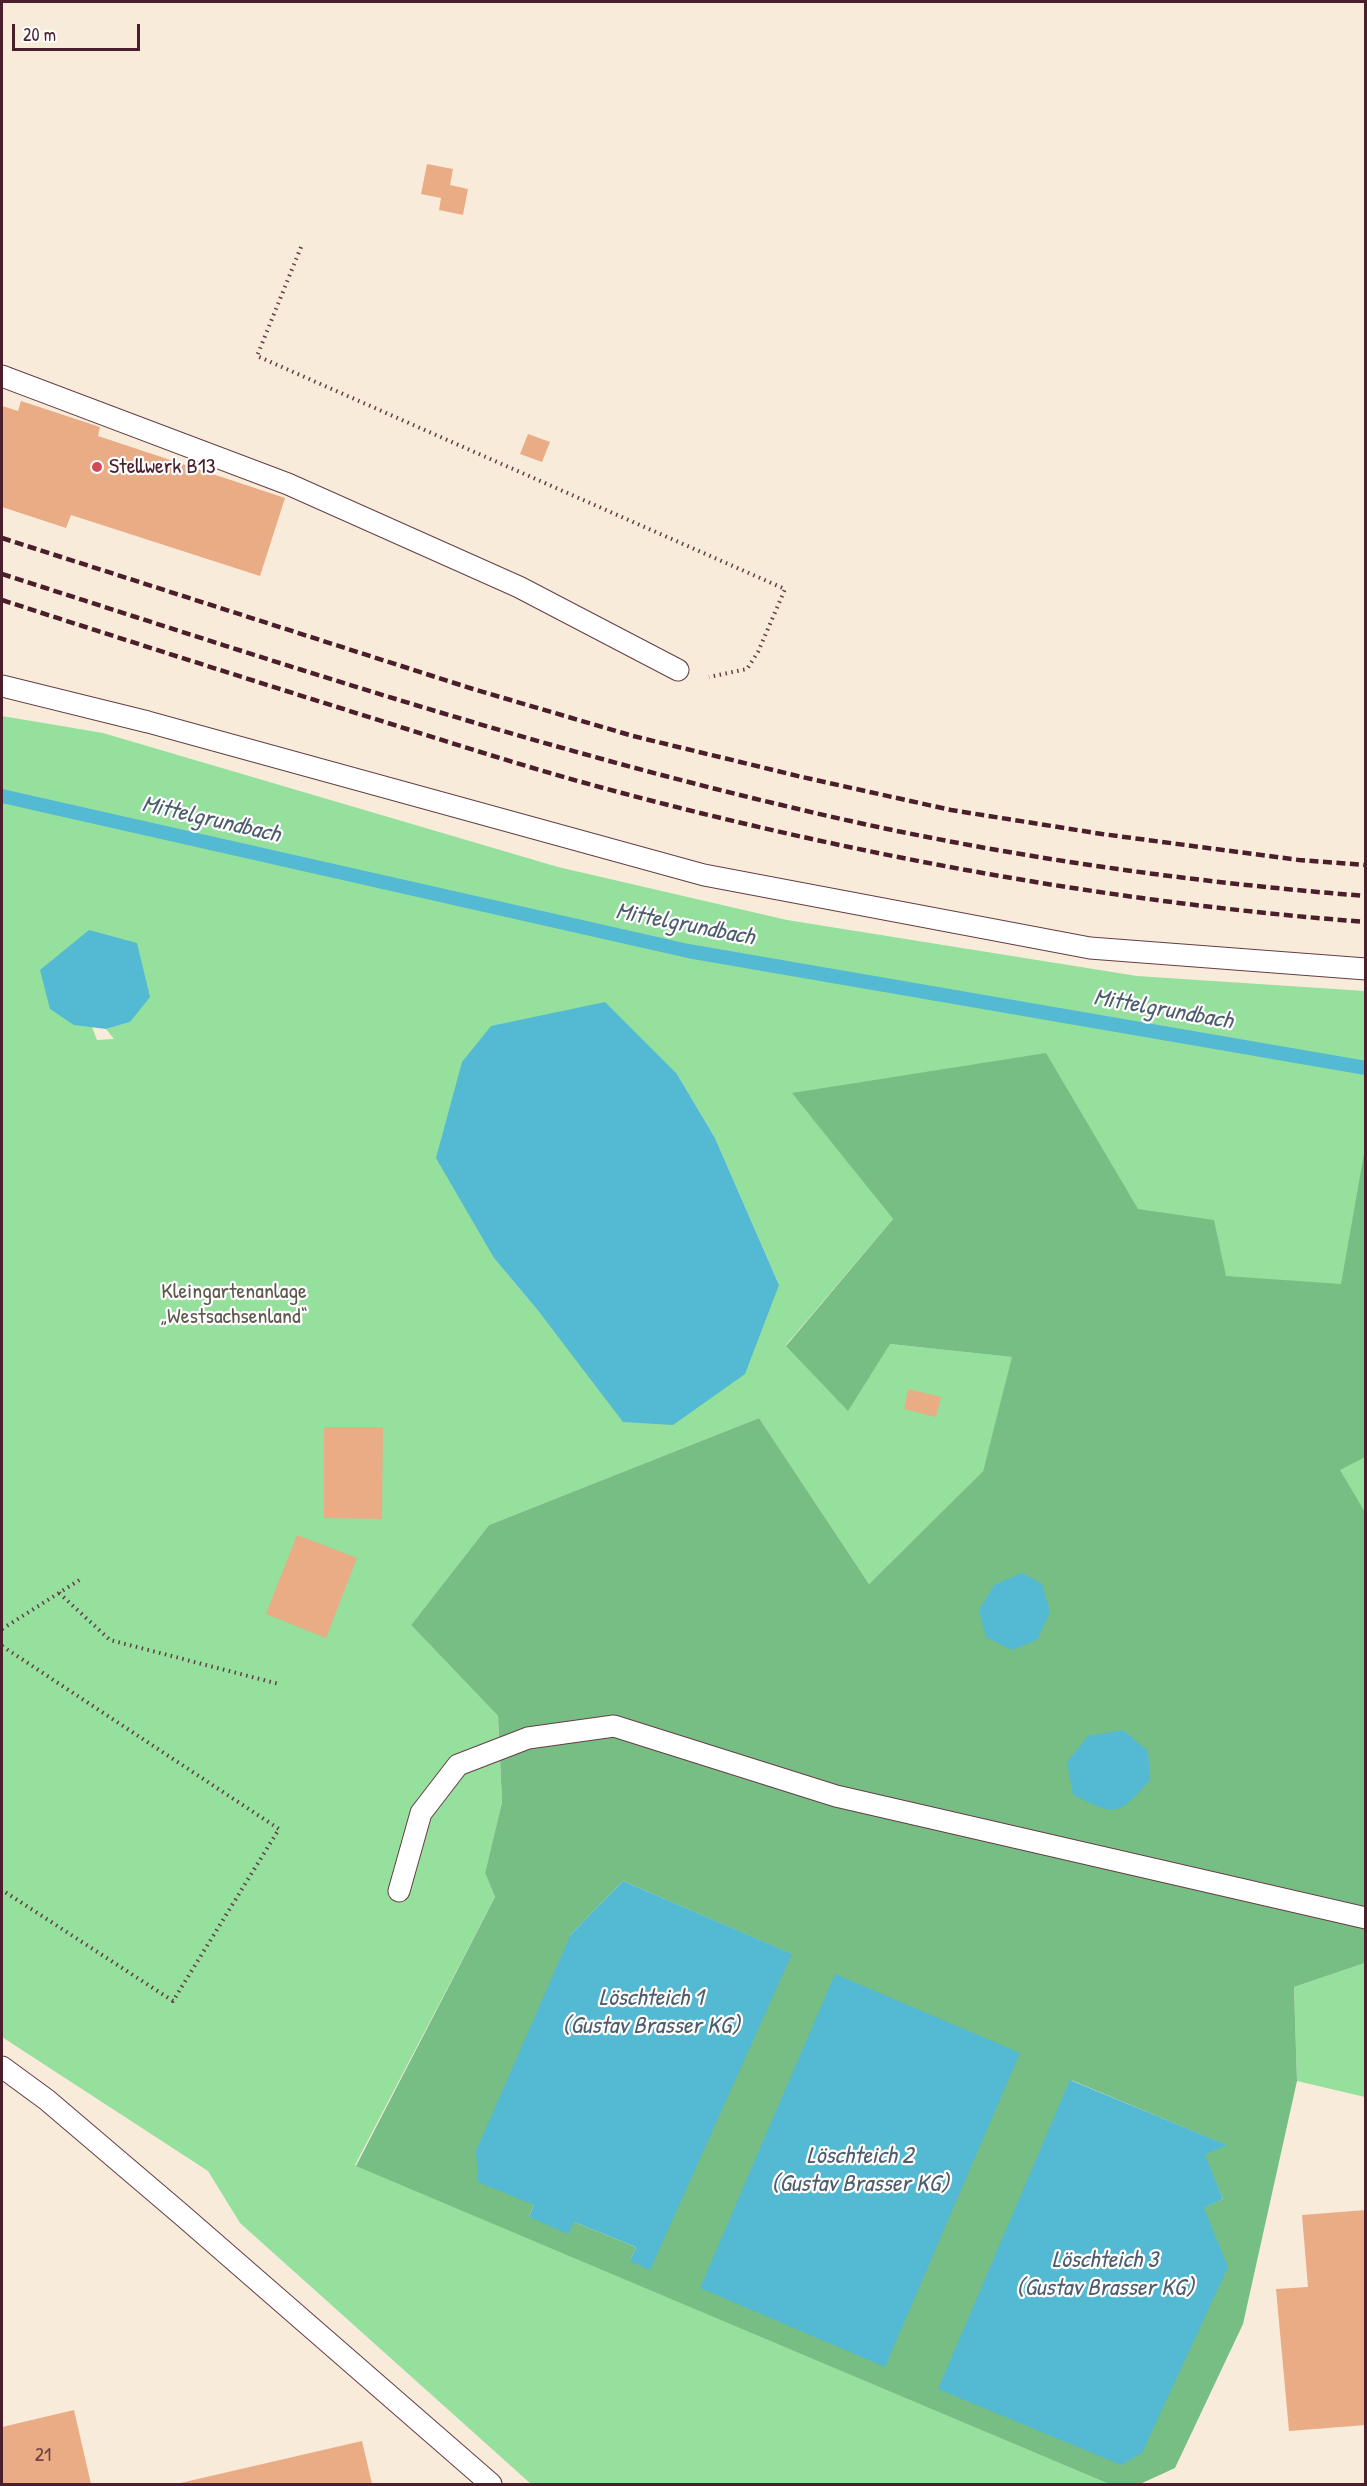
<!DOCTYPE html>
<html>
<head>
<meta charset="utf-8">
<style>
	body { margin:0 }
	#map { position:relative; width:1367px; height:2486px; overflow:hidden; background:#f9ebda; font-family:"Patrick Hand",sans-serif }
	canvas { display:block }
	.frame { position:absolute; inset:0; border:3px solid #4a1f2b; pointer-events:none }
	.scale { position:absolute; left:12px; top:24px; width:128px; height:27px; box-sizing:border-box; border:3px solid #4a1f2b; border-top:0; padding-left:8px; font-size:18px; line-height:21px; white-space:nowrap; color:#4a1f2b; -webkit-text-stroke:4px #fff; paint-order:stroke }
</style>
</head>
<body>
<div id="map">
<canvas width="1367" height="2486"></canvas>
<div class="frame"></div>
<div class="scale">20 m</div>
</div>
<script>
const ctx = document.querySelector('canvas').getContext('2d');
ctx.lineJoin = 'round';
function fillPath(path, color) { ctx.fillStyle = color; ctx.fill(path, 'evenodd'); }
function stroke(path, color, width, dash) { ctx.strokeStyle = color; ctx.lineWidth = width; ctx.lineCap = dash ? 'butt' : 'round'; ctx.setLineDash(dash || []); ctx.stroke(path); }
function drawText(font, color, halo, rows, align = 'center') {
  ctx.font = font + ' "Patrick Hand",sans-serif'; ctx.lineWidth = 4.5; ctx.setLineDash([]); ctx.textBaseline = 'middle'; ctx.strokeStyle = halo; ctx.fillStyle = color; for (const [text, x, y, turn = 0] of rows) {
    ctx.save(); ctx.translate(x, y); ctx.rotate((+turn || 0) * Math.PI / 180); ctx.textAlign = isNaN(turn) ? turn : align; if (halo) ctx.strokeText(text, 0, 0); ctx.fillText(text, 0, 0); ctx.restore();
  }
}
fillPath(new Path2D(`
	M2 716 103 733 558 867 787 920 1137 976 1365 991V1885L1150 1405 793 1093 893 1219 786 1345 890 1344 1013 1357 983 1471 869 1584 759 1418 489 1525 411 1625 498 1716 502 1802 485 1873 495 1897 355 2165 1109 2484H531L240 2223 208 2171 2 2037ZM130 1022 106 1029 114 1039 97 1040 92 1027ZM677 1074 715 1138 779 1285 540 1313 494 1258Z
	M1365 1963V2097L1297 2081 1294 1987Z`), '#94e09c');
fillPath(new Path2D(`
	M1046 1053 1138 1209 1214 1220 1226 1276 1341 1284 1365 1148V1457L1340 1470 1366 1514 1365 1963 1294 1987 1297 2081 1243 2324 1175 2468 1140 2484H1109L356 2166 495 1897 485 1873 502 1802 498 1716 411 1625 489 1525 759 1418 869 1584 983 1471 1012 1357 890 1344 848 1411 786 1346 893 1219 792 1093ZM623 1881 791 1954 630 2261 636 2247 574 2222 529 2217 534 2205 571 1934ZM1071 2080 1226 2145 1204 2155 1223 2199 1203 2208Z`), '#77be84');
fillPath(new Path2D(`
	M89 930 137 943 150 997 130 1022 106 1029 74 1025 50 1009 40 970Z
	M605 1002 677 1074 715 1138 779 1285 745 1374 673 1425 623 1422 540 1313 494 1258 436 1158 462 1062 491 1026Z
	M1022 1573 1042 1584 1050 1612 1037 1640 1012 1650 986 1637 979 1610 994 1585Z
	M1123 1730 1148 1751 1150 1780C1117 1817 1117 1816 1073 1795L1067 1762 1088 1736Z
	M623 1881 792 1954 650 2270 630 2261 636 2247 574 2222 568 2234 529 2217 534 2205 478 2182 476 2151 571 1934Z
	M835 1974 1020 2053 885 2367 700 2288Z
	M1070 2080 1227 2145 1205 2155 1223 2199 1204 2208 1228 2267 1142 2453 1121 2465 938 2389Z`), '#54b9d2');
stroke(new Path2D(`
	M2 796 688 951 1366 1068`), '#54b9d2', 14);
fillPath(new Path2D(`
	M427 164 453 169 450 185 468 189 463 215 439 210 441 198 421 194Z
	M21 401 100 427 98 436 285 498 260 576 71 515 66 528 2 507V406L18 411Z
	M528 434 550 442 542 462 520 454Z
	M908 1389 941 1397 936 1417 904 1409Z
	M324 1427H383L382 1519 324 1518Z
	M297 1535 357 1558 326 1638 266 1614Z
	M1366 2210V2425L1289 2431 1276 2289 1308 2287 1302 2215Z
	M74 2410 91 2484H2V2427Z
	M362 2441 372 2484H176Z`), '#e9ac85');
const lane = new Path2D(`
	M2 376 288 484 519 587 678 670
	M2 686 148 722 704 875 1090 948 1366 969
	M399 1891 421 1813 458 1765 528 1738 614 1726 836 1796 1366 1918
	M2 2067 47 2100 182 2215 491 2484`);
stroke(lane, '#643e45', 23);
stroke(new Path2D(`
	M301 247 257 356 785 589 758 652 747 669 709 677
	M59 1593 110 1640 279 1684
	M2 1629 81 1579
	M2 1646 279 1829 173 2001 2 1890`), '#643e45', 4, [1.5, 4.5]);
stroke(lane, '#fff', 21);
stroke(new Path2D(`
	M2 538 473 689 633 736 802 777 951 810 1102 834 1299 860 1366 865
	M2 574C264 658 525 745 794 808 981 853 1174 881 1366 896
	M2 600C125 640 248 679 372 718 455 744 538 771 622 793 864 857 1115 903 1366 922`), '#4a1f2b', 4.5, [9, 4.5]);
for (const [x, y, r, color] of [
	[97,467,6,"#d1495b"]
]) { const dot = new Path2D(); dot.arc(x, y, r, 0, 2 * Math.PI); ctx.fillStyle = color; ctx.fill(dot); stroke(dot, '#fff', 2); }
drawText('20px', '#724242', null, [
	["21",43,2456]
]);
drawText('22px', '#4a1f2b', '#fff', [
	["Stellwerk B13",109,467]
], 'left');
drawText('22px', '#60594d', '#fff', [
	["Kleingartenanlage",234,1292],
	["„Westsachsenland“",234,1317]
]);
drawText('italic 24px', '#4e5d6e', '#fff', [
	["Mittelgrundbach",211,820,13],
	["Mittelgrundbach",685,925,11],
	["Mittelgrundbach",1163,1010,10],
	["Löschteich 1",651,1999],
	["(Gustav Brasser KG)",651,2027],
	["Löschteich 2",860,2157],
	["(Gustav Brasser KG)",860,2185],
	["Löschteich 3",1105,2261],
	["(Gustav Brasser KG)",1105,2289]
]);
</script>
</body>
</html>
